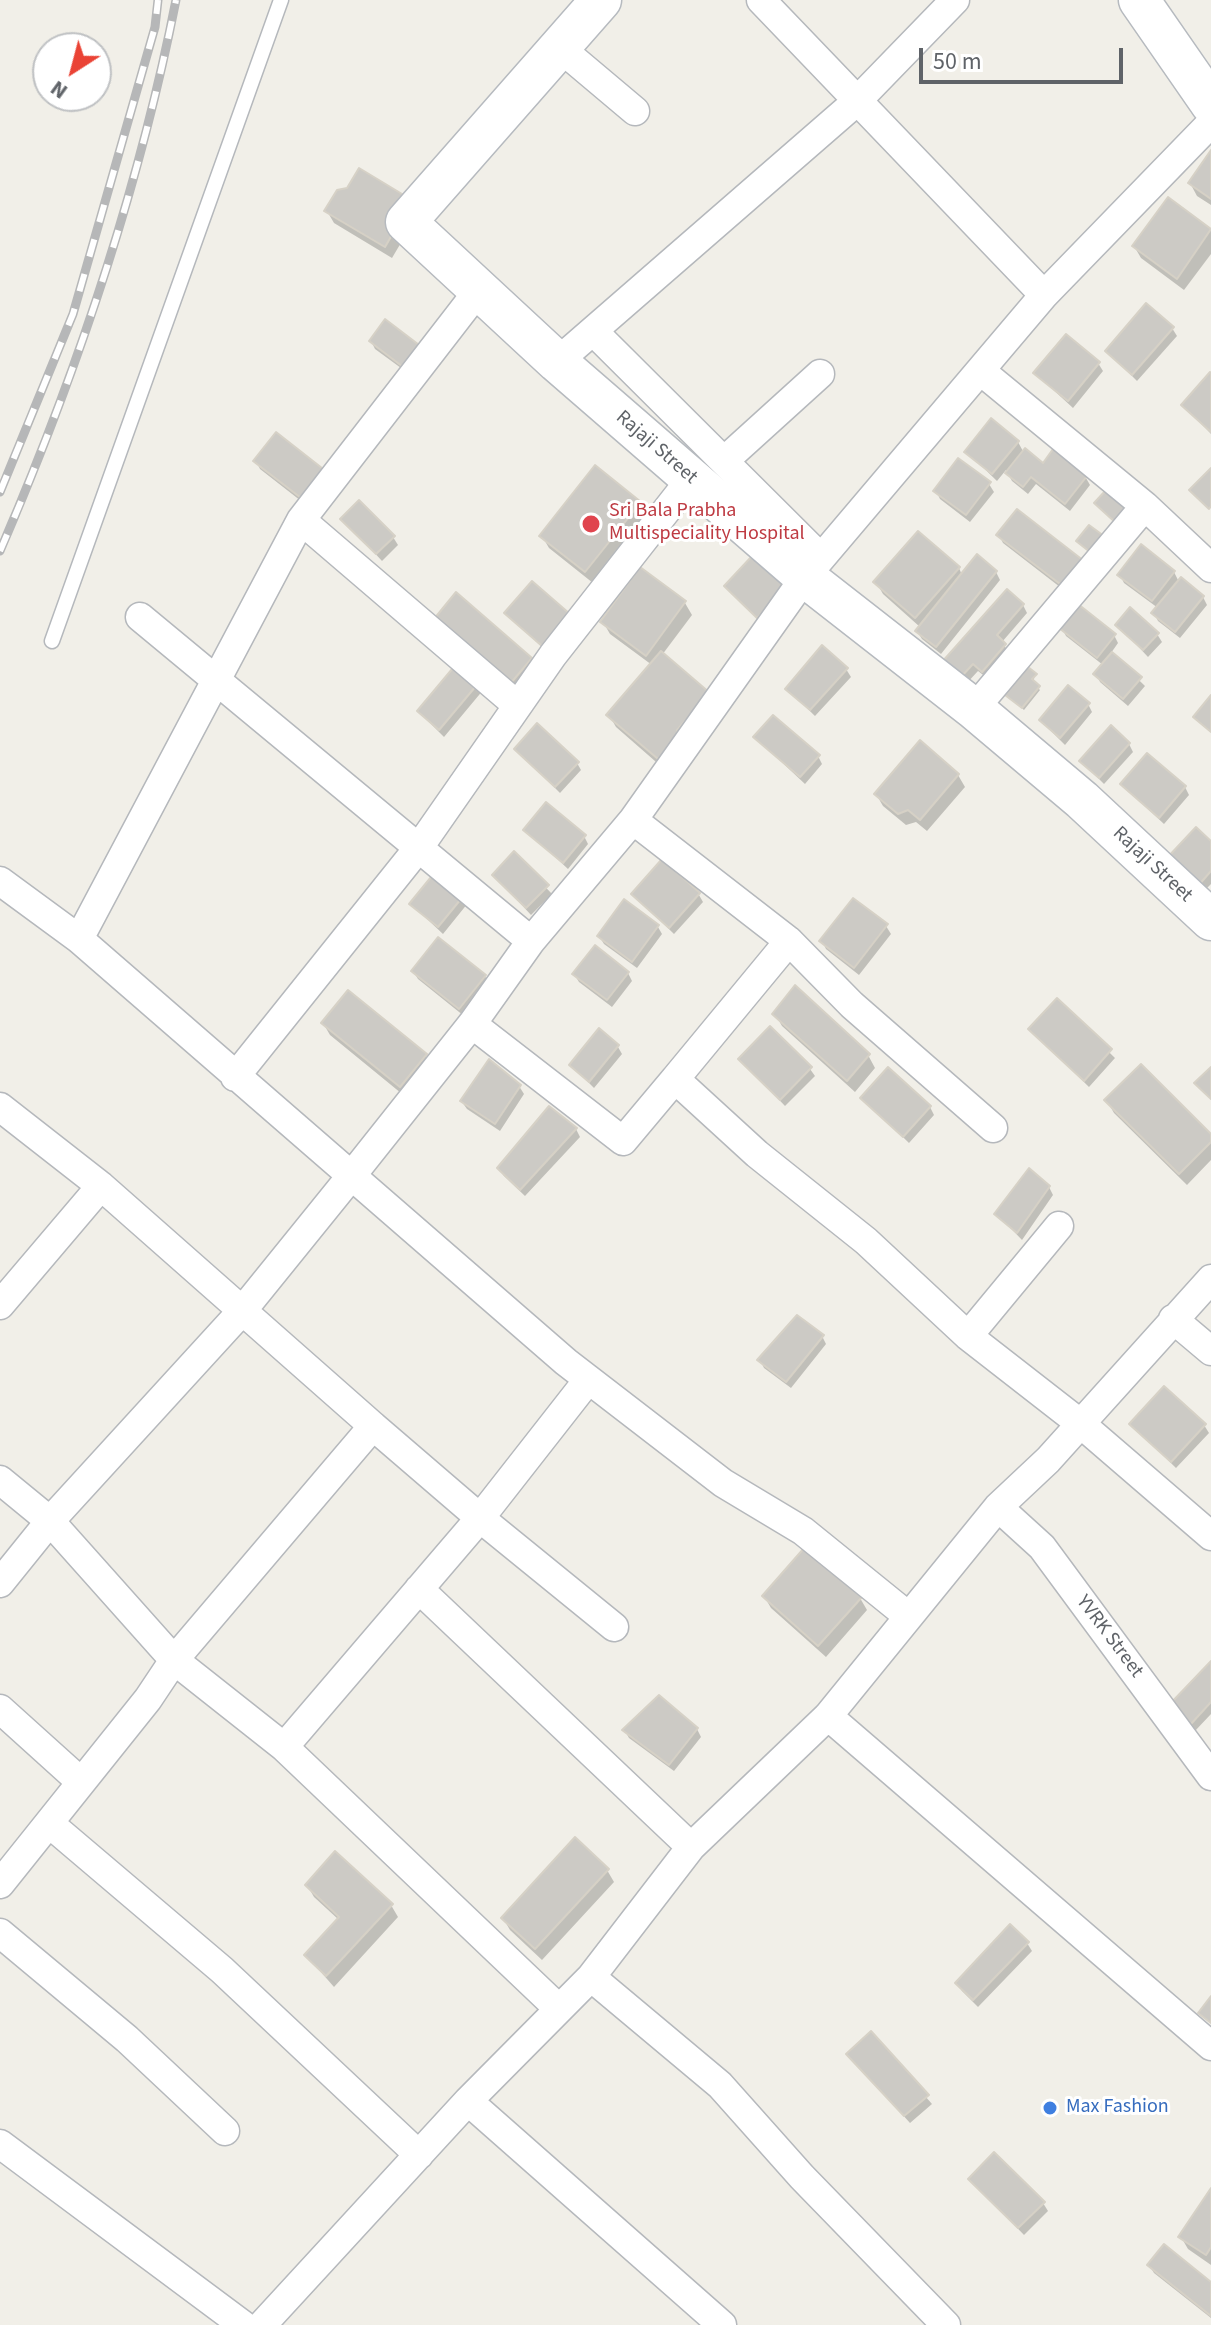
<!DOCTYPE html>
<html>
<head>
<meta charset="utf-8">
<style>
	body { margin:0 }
	#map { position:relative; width:1211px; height:2325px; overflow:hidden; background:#f1efe8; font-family:"Source Sans 3",sans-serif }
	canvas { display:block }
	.north { position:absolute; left:32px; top:32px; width:80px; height:80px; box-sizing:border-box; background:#fff; border:2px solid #bfc1c3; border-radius:50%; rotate:216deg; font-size:22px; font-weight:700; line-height:32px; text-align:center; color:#5f6368 }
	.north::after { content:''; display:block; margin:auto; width:28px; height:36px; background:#ea4335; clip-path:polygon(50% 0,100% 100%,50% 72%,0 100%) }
	.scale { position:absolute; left:919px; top:48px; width:204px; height:36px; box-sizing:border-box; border:4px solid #5f6368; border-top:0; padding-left:10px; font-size:24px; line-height:28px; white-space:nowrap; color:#5f6368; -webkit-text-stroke:6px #fff; paint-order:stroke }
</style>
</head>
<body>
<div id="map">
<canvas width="1211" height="2325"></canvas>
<div class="north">N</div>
<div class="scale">50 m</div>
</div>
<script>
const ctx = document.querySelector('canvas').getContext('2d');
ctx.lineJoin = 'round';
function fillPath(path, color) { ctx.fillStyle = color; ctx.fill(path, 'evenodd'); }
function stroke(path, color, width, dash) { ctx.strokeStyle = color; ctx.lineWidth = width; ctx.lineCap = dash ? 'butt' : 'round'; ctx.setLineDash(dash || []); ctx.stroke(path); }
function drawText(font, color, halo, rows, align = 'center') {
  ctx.font = font + ' "Source Sans 3",sans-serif'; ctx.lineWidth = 6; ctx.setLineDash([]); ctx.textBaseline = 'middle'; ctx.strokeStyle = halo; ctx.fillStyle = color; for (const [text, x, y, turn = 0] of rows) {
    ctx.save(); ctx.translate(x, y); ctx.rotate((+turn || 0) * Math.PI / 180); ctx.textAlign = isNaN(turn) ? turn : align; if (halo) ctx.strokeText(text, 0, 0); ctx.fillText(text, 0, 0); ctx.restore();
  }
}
fillPath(new Path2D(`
	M1211 154V205L1197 196 1190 183Z
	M1169 199 1211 231V254L1184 290 1141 258 1134 246Z
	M327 211 418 214 392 258 334 223Z
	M386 321 416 379 375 349 371 341Z
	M1172 328 1177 336 1137 381 1107 351Z
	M1098 363 1103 371 1073 408 1036 374Z
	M1211 376V434L1183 405Z
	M277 435 310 508 260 469 256 461Z
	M1018 442 1024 453 1043 466 1086 478 1090 485 1070 511 1036 484 1028 494 1012 481 1006 470 997 481 967 452Z
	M989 484 994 492 970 522 940 499 936 491Z
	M640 503 647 515 593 583 549 548 542 536Z
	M1017 511 1069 594 1003 543 999 535Z
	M343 519 393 537 398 545 382 561Z
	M959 568 962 575 996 572 1000 580 941 654 922 639 917 631 920 627 883 594 876 582Z
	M641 570 685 603 692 615 662 655 708 694 671 775 616 727 609 715 652 665 610 634 603 622Z
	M1174 572 1179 582 1203 597 1207 605 1180 638 1158 621 1154 613 1158 608 1124 583 1120 575Z
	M532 584 547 652 506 613Z
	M726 587 785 588 763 624Z
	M1023 605 1027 613 1002 642 1009 653 987 678 978 671 966 684 949 670Z
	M1118 625 1157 634 1162 642 1148 657Z
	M1062 628 1114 635 1118 643 1111 653 1145 686 1128 706 1100 682 1096 674 1103 665 1066 636Z
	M443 631 531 659 538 671 518 695Z
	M459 664 484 689 444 737 419 712Z
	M846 669 851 677 815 716 787 689Z
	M1035 675 1033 683 1040 690 1024 710 1010 698Z
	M1088 704 1092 712 1065 745 1041 721Z
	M756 738 818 756 822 764 805 784Z
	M1129 744 1133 752 1104 784 1081 761Z
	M516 749 577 763 581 770 560 793Z
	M958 775 965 787 927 831 916 822 906 825 883 806 876 794Z
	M1122 785 1185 787 1189 795 1164 824Z
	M526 830 584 836 588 844 568 869Z
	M1211 844V884L1202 893 1173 867Z
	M514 854 552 894 531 915 494 875Z
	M436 873 468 903 443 934 411 904Z
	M633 894 699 895 703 902 674 934Z
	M886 926 891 934 859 975 826 949 822 941Z
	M658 927 662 934 637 968 604 944 599 936Z
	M413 971 485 976 489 984 464 1016 418 979Z
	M628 973 632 981 612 1007 579 982 574 974Z
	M1057 1001 1115 1058 1089 1087 1030 1029Z
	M775 1014 868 1055 875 1068 855 1092 782 1026Z
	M323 1023 425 1056 432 1068 407 1098 330 1035Z
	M618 1047 622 1054 594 1088 571 1065Z
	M740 1059 810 1069 815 1076 785 1106Z
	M519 1086 524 1094 500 1131 467 1109 462 1102Z
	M863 1098 930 1107 934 1115 909 1143Z
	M1107 1101 1211 1137V1160L1187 1185 1114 1113Z
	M576 1129 580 1137 525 1196 504 1176 499 1169Z
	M1049 1187 1053 1195 1022 1240 997 1214Z
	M822 1336 826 1344 791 1388 764 1368 760 1360Z
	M1131 1424 1204 1425 1209 1433 1176 1468Z
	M764 1596 860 1598 867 1610 826 1657 771 1608Z
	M1211 1664V1714L1195 1731 1176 1713Z
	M697 1729 701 1737 674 1771 629 1738 625 1731Z
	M607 1870 614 1882 542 1960 510 1930 503 1918Z
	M307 1885 391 1905 398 1917 334 1987 306 1955 339 1920 314 1897Z
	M1027 1943 1032 1951 978 2007 962 1991 958 1984Z
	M871 2034 932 2104 910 2123 848 2054Z
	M970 2179 1043 2203 1048 2211 1024 2235Z
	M1211 2192V2265L1188 2249 1181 2237Z
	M1149 2265 1211 2285V2318L1154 2273Z`), '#0003');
const building = new Path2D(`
	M1211 150V199L1188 183Z
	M359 168 412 200 385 247 324 211 337 190 347 188Z
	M1168 197 1211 229 1177 279 1132 246Z
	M1146 303 1174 327 1132 375 1105 351Z
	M385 319 427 351 411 373 369 341Z
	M1066 334 1100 362 1068 401 1033 373Z
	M1210 372 1211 373V432L1181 405Z
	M991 418 1019 441 992 474 964 452Z
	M276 432 327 472 305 501 253 461Z
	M1025 448 1043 463 1053 449 1087 476 1065 504 1031 477 1023 487 1005 473Z
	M958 458 991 482 966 515 933 491Z
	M595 465 641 502 585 572 539 536Z
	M1211 468V506L1209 509 1189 490Z
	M1107 489 1129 509 1116 523 1094 503Z
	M359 500 395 536 376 554 340 519Z
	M1017 509 1084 561 1064 587 996 535Z
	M1089 525 1108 539 1095 556 1076 541Z
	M918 531 960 567 915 618 873 582Z
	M1141 544 1175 571 1152 601 1117 575Z
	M977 554 997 571 936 647 915 631Z
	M753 555 786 587 757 618 724 586Z
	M640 567 686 601 646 656 600 622Z
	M1181 577 1204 596 1175 632 1151 613Z
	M532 581 570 614 542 646 504 613Z
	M1007 589 1024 604 997 635 1006 644 982 672 973 664 960 678 942 662Z
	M456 592 532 658 510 684 434 619Z
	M1078 604 1116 634 1097 658 1059 628Z
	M1130 607 1159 633 1143 650 1115 625Z
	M822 645 848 668 810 710 785 689Z
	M661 651 710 693 677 730 681 745 664 764 606 715Z
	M1112 652 1142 677 1123 699 1093 674Z
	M458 662 481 680 439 730 417 711Z
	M1028 667 1037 674 1032 679 1040 686 1022 708 1005 695Z
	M1068 685 1090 703 1060 738 1039 720Z
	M1211 695V732L1193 717Z
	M773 715 820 755 800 777 753 737Z
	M537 723 579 762 555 787 514 749Z
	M1111 725 1130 743 1099 778 1079 761Z
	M920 740 959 774 920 820 908 810 898 814 874 794Z
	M1147 753 1186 786 1159 818 1120 784Z
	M546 802 586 835 563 863 523 830Z
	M1196 827 1211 841V871L1197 887 1166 859Z
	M514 851 549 885 526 908 492 875Z
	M662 859 700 893 669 928 631 894Z
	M436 871 465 894 438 927 409 904Z
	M853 898 888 924 854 968 819 941Z
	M624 899 659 925 632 962 597 936Z
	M438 937 486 975 459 1009 411 971Z
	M595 945 629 972 607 1000 572 974Z
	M795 985 870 1054 847 1081 772 1014Z
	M348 990 427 1054 400 1087 321 1023Z
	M1057 998 1112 1049 1084 1081 1028 1029Z
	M770 1026 812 1067 780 1100 738 1059Z
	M599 1028 619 1045 589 1082 569 1065Z
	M489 1059 521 1085 495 1124 460 1101Z
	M1141 1064 1211 1134V1142L1179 1174 1104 1100Z
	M888 1067 931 1106 903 1137 860 1098Z
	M1211 1067V1099L1194 1083Z
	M549 1106 577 1128 520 1190 497 1168Z
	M1029 1168 1050 1186 1017 1233 994 1214Z
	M797 1315 824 1335 786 1382 757 1360Z
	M1164 1386 1206 1424 1171 1462 1129 1424Z
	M805 1547 862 1597 818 1646 762 1596Z
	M1211 1661V1702L1190 1725 1169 1705Z
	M659 1695 698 1728 669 1765 622 1730Z
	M575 1837 609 1869 535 1949 501 1918Z
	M335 1851 393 1904 326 1976 304 1955 339 1917 305 1885Z
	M1010 1924 1029 1942 973 2000 955 1983Z
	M1211 1996V2023L1198 2013Z
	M871 2031 929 2095 904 2116 846 2054Z
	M994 2152 1045 2202 1018 2228 968 2179Z
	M1211 2188V2247L1206 2255 1178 2237Z
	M1164 2244 1211 2282V2316L1147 2265Z`);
fillPath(building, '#cccac5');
stroke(building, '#d6d1c6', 2);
const lane = new Path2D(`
	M52 641 281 0`);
const street = new Path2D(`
	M761 0 1044 295
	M559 47 635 111
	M593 331 821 558
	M557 362 856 102 955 0
	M724 461 820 374
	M1145 506 1211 568
	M301 520 517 705
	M140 617 531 941
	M974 709 1145 506 982 372
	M633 820 789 941 675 1079
	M0 881 79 939 566 1362 723 1483 803 1531 908 1616
	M79 939 301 520 478 291
	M789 941 852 1005 993 1128
	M472 1024 623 1141 675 1079 757 1154 866 1241 968 1336 1081 1424 1211 1536
	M235 1077 420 846 553 655 691 479
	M0 1107 101 1186 373 1426 174 1660 148 1699 0 1884
	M0 1305 101 1186
	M1173 1319 1211 1351
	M968 1336 1059 1226
	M588 1380 480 1518 614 1627
	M0 1480 50 1521 174 1660 284 1747 480 1518 373 1426
	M998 1507 1042 1547 1211 1776
	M0 1583 50 1521 242 1311 352 1175 472 1024 531 941 633 820 805 577 1044 295 1211 123
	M419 1589 691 1847
	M0 1709 81 1782
	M828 1716 1211 2046
	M284 1747 559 2009
	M50 1824 222 1970 419 2155
	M0 1933 127 2039 225 2131
	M591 1977 720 2085 802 2177 946 2325
	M468 2101 722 2325
	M0 2144 243 2325
	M262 2325 468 2101 591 1977 691 1847 828 1716 998 1507 1048 1460 1211 1279`);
const secondary = new Path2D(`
	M601 0 406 222 557 362 805 577 974 709 1082 800 1211 920
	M1139 0 1211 104`);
stroke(lane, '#b5b8bc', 17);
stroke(street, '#b5b8bc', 31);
stroke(secondary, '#b6babf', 43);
stroke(lane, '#fff', 14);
stroke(street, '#fff', 28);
stroke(secondary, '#fff', 40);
const rail = new Path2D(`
	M0 492 73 314 155 27 158 0
	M0 551C76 375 139 189 176 0`);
stroke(rail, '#b6b7b8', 9);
stroke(rail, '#fff', 6, [18]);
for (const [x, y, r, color] of [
	[591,524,10,"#e0444e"],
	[1050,2108,8,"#3f7fe0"]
]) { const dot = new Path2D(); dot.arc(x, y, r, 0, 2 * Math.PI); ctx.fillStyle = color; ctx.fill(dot); stroke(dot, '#fff', 3); }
drawText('20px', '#5f6368', '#fff', [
	["Rajaji Street",656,448,41],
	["Rajaji Street",1152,865,43],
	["YVRK Street",1109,1637,53]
]);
drawText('20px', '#be3a42', '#fff', [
	["Sri Bala Prabha",609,512],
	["Multispeciality Hospital",609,535]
], 'left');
drawText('20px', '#366cbe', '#fff', [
	["Max Fashion",1066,2108]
], 'left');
</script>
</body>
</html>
